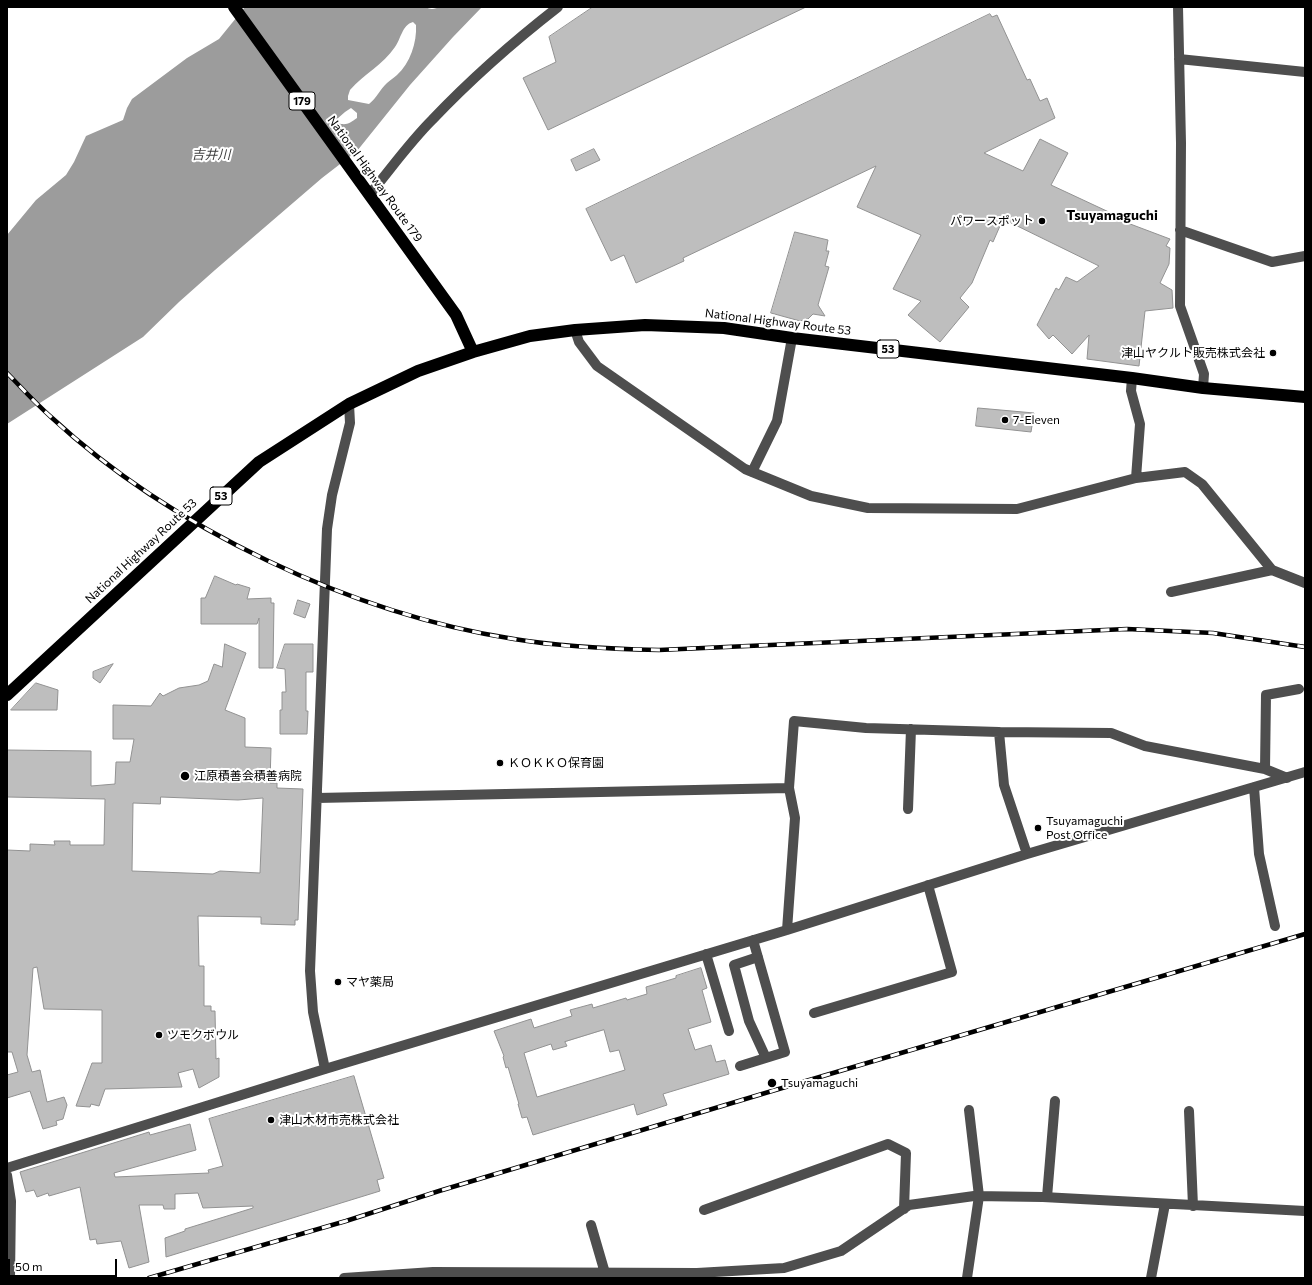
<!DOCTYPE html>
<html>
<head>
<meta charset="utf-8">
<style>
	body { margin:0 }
	#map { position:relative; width:1312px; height:1285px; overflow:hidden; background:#fff; font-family:Commissioner,sans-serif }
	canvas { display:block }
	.frame { position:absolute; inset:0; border:8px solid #000; pointer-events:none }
	.scale { position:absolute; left:8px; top:1259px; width:109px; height:18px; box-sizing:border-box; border:2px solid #000; border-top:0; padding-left:5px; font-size:12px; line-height:14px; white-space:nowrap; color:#000; -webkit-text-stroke:3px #fff; paint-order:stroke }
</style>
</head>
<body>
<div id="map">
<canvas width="1312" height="1285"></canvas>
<div class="frame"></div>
<div class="scale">50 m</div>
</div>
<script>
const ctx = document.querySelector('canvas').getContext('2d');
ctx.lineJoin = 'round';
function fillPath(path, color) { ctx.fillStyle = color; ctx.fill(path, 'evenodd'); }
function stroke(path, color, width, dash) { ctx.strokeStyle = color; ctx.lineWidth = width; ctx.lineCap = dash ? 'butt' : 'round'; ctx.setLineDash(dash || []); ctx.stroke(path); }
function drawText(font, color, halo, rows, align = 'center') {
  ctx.font = font + ' Commissioner,"Noto Sans JP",sans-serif'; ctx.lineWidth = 4; ctx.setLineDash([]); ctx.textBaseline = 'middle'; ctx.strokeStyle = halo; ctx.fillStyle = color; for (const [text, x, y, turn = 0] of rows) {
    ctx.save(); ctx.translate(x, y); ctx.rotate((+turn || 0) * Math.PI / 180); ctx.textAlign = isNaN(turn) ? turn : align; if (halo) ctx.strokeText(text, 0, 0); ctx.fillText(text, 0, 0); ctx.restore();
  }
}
fillPath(new Path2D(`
	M245 7H426C430 10 435 9 440 7H482L453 37 410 85 357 151 322 178 215 270 179 302 143 337 7 424V235L36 200 66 175 74 162 86 136 123 120 127 108 132 99 187 58 219 39ZM413 22 416 25C417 43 410 63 397 75 394 78 390 80 387 83 380 89 377 98 369 104L348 100V96L350 90C364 74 383 65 395 47 401 39 402 25 413 22ZM351 108 357 113V118C350 123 346 126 338 123L337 119 345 112Z`), '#9c9c9c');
const building = new Path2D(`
	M593 7H806L548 130 523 78 556 62 549 37Z
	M990 14 992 17 997 15 1027 80 1030 79 1040 101 1047 98 1055 118 984 153 1023 171 1040 139 1068 153 1051 185 1111 213 1109 216 1170 239 1166 246 1170 248 1169 264 1160 283 1172 290 1173 308 1145 311 1139 366 1087 359 1089 335 1072 354 1053 335 1049 339 1037 325 1056 288 1059 290 1066 277 1077 282 1099 266 1003 219 993 242 990 240 972 283 960 298 969 307 940 342 908 315 921 301 893 289 921 235 857 207 876 166 683 258 684 261 636 283 624 255 611 261 586 209Z
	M594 149 600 160 576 171 571 160Z
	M795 232 828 240 826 251H829L825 266 829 267 818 305 825 316 813 314 808 319 800 321 771 313Z
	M978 408 1034 413 1031 432 976 426Z
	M215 576 236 585 237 584 250 588 247 599 271 598V603H274L273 668H259V618L257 624H201V598H205Z
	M298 600 310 604 305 618 294 614Z
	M225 644 246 653 225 710 245 718V747L271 748 270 783H277V788L303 789 298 920H295V925L261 924V917L198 916 199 966H204V1006H211V1011H215L216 1059 219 1058V1077L199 1088 193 1069 178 1073 182 1087 105 1089 99 1106 91 1104 90 1107 76 1106 92 1063H102V1010L44 1009 37 967 33 968 27 1055 32 1072 40 1070 47 1102 64 1097 67 1105 63 1119 56 1121 57 1125 43 1129 30 1091 7 1098V1075L18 1072 12 1052H7V850L30 851V844L55 845 54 841H70V845H104L105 799 7 797V750L91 751V786L115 784 116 762H130L134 739H113V705L151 706 160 693 163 696 179 688 199 685 208 681 214 664 222 667ZM161 797 238 800 263 798 260 873 220 871 213 874 132 871 133 803 160 804Z
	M285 644H313V672H306V711H308L307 734H280V710H282V692H286L285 669 277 668Z
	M113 664 100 683 93 678V672Z
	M36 683 58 690 57 710H11Z
	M701 968 707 988 702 990 711 1022 688 1029 695 1050 711 1045 716 1062 725 1060 729 1074 663 1094 667 1105 637 1115 634 1104 533 1135 527 1117 522 1118 518 1104H519L508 1067 506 1068 503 1057 504 1056 494 1031 531 1019 534 1028 572 1016 570 1010 592 1004 593 1008 626 998 627 1000 647 994 646 987 676 978V976ZM604 1030 610 1052 619 1050 625 1070 537 1097 524 1053 551 1044 553 1050 567 1046 565 1042Z
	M354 1076 384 1178 377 1180 380 1191 166 1257 165 1238 185 1231V1229L253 1208V1206L203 1208 198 1193 175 1194V1209H164L163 1205H139L149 1262 129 1268 121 1241 97 1244 96 1239 90 1240 80 1187 49 1196 48 1193 37 1197 34 1190 26 1192 20 1172 149 1132 150 1135 190 1124 196 1150 114 1173 115 1177 209 1173 208 1170 223 1166 209 1119Z`);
fillPath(building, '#bebebe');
stroke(building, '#929292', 1);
stroke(new Path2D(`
	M1178 7 1181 143 1180 306 1204 374 1203 388
	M1179 59 1305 72
	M369 195C390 170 409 143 432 120 471 79 513 42 558 7
	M1180 230 1272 262 1305 256
	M575 330 579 342 597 366 745 469 811 496 868 508 1017 509 1136 478 1140 424 1131 391 1132 378
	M752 472 777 421 792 338
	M1136 478 1185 472 1202 484 1272 570
	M1171 592 1272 570 1305 583
	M999 732 1111 733 1145 746 1265 769 1287 778
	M1265 769 1266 695 1299 689
	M1254 787 1259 854 1275 926
	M317 798 789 788
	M908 809 911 729
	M787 930 795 818 789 788 794 721 866 728 999 732 1004 785 1027 854
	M706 954 729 1031
	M758 957 734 965 749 1021 766 1058
	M814 1013 952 972 928 885
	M740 1066 785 1052 753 940
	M325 1069 313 1012 310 971 327 529 332 495 350 423 349 404
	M1189 1111 1193 1206
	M7 1168 325 1069 787 930 1027 854 1305 772
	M7 1175 11 1201 10 1278
	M1047 1197 1055 1101
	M704 1210 888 1144 906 1153 904 1209
	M591 1225 605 1273
	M344 1278 433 1272 697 1273 784 1268 841 1251 909 1205 974 1196 1043 1197 1305 1211
	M967 1278 979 1196 969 1110
	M1151 1278 1165 1204`), '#4e4e4e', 10);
stroke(new Path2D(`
	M234 7 456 315 473 352
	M7 695 259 462 349 404 418 371 473 352 530 336 575 330 645 325 724 328 792 338 1132 378 1203 388 1305 397`), '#000', 12);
const rail = new Path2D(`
	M7 373C21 387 35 403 51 417 171 528 352 614 514 639 562 647 610 649 659 650L1127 629 1213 633 1305 647
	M149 1278 346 1221 439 1191 772 1091 1305 934`);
stroke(rail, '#000', 4.5);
stroke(rail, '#fff', 3, [9]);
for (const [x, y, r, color] of [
	[1042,221,4,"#000"],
	[1273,353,4,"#000"],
	[1005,420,4,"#000"],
	[500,763,4,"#000"],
	[185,776,5,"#000"],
	[1038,828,4,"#000"],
	[338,982,4,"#000"],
	[159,1035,4,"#000"],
	[772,1083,5,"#000"],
	[271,1120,4,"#000"]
]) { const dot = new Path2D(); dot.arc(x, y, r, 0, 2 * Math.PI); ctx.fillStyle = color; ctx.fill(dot); stroke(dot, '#fff', 1.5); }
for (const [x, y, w] of [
	[302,101,26],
	[888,349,22],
	[221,496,22]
]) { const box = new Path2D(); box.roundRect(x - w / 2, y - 9, w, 18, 3); ctx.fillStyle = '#fff'; ctx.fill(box); stroke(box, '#000', 1); }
drawText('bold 11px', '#000', null, [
	["179",302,101],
	["53",888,349],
	["53",221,496]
]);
drawText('12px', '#000', '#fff', [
	["National Highway Route 179",375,179,54],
	["National Highway Route 53",778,322,7],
	["National Highway Route 53",141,551,-43]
]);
drawText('12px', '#000', '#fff', [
	["パワースポット",1034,221,"right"],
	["津山ヤクルト販売株式会社",1265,353,"right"],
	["7-Eleven",1013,420],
	["ＫＯＫＫＯ保育園",508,763],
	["江原積善会積善病院",194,776],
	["Tsuyamaguchi",1046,821],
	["Post Office",1046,835],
	["マヤ薬局",346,982],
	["ツモクボウル",167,1035],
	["Tsuyamaguchi",781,1083],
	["津山木材市売株式会社",279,1120]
], 'left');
drawText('italic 13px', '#3d3d3d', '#fff', [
	["吉井川",211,155]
]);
drawText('bold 14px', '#000', '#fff', [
	["Tsuyamaguchi",1112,215]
]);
</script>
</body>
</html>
